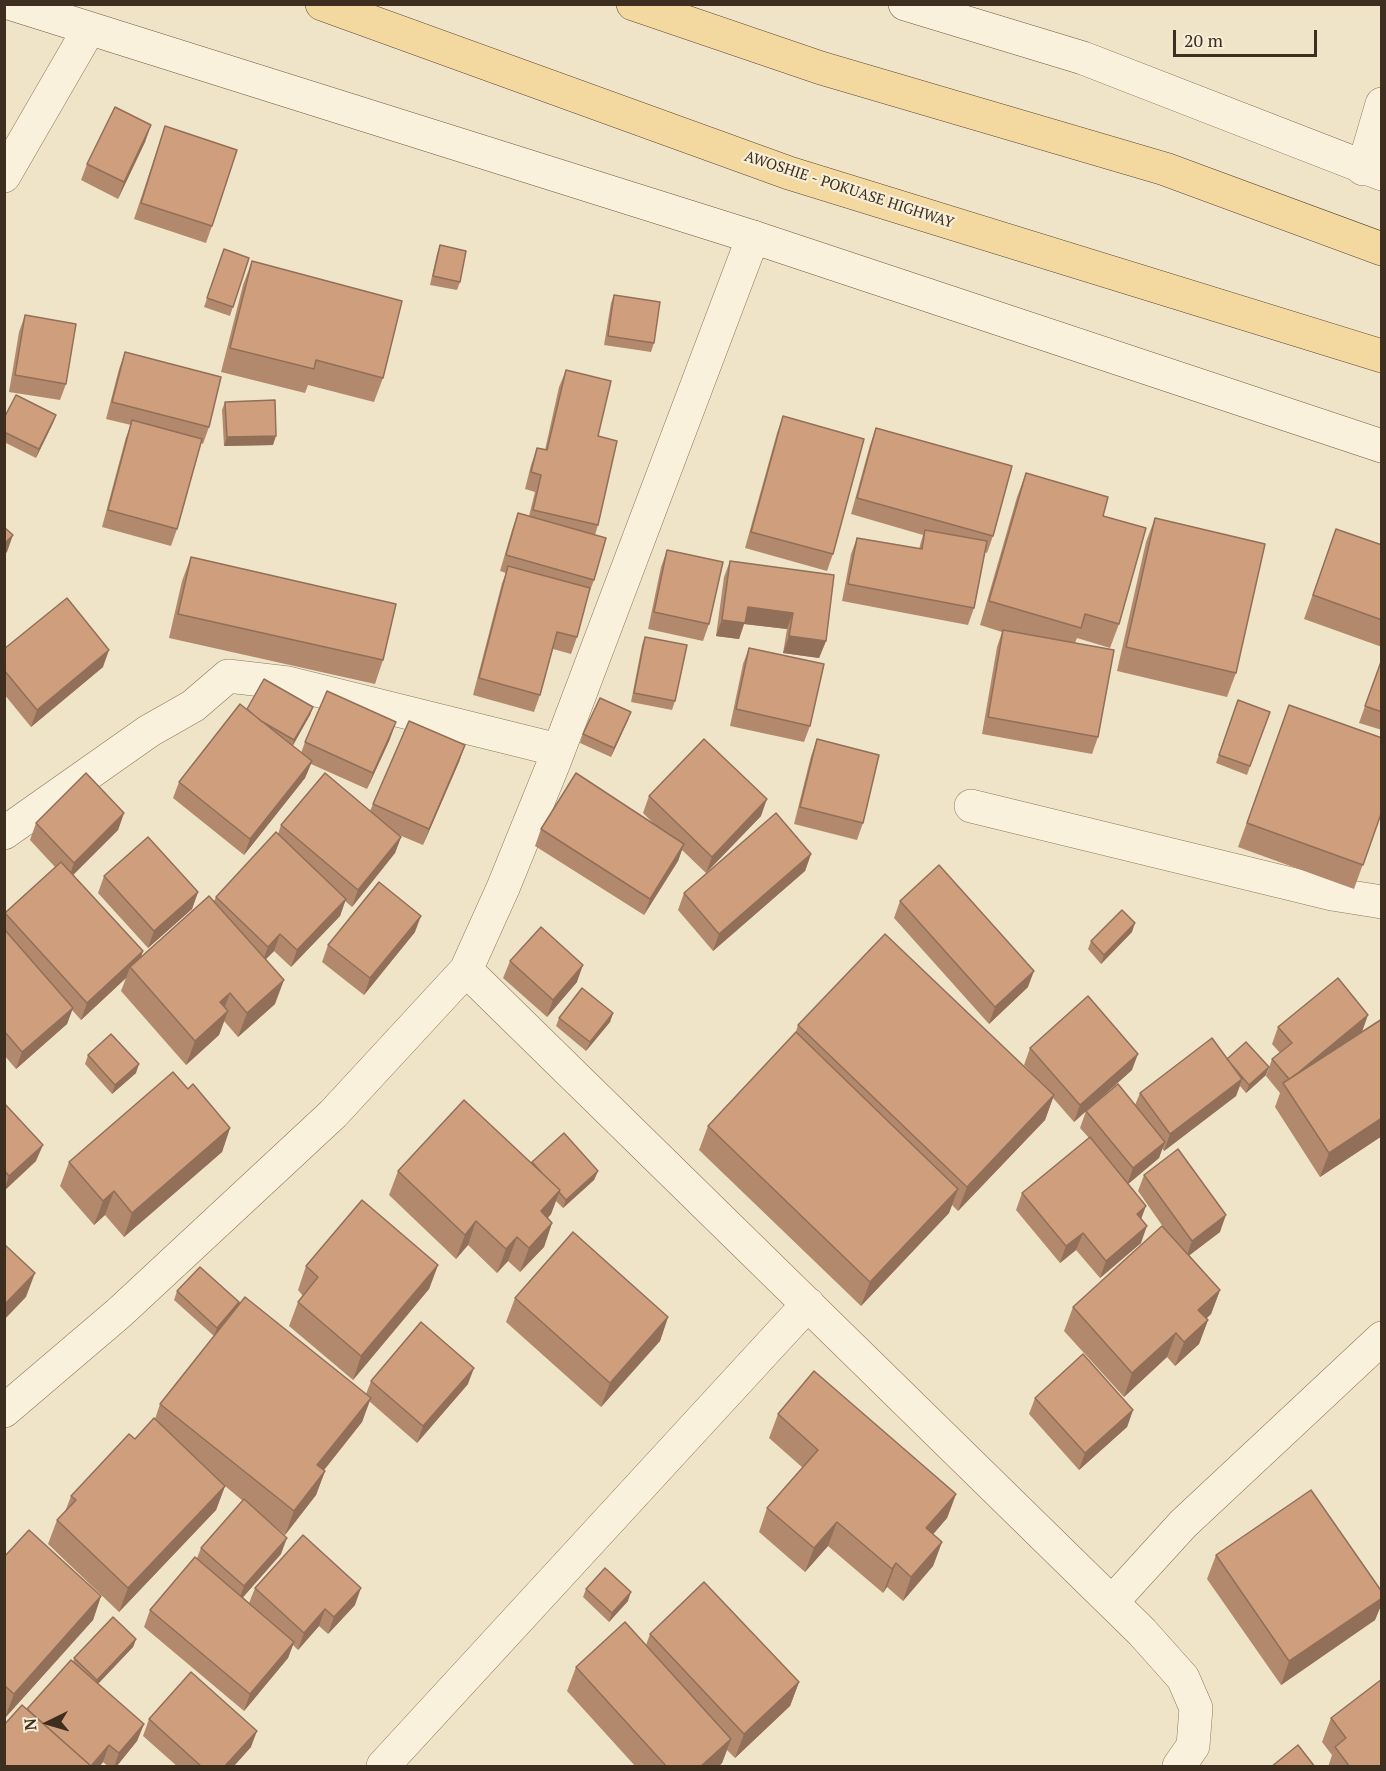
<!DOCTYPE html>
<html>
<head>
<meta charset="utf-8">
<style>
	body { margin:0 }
	#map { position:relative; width:1386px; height:1771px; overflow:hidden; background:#f0e4c8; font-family:"PT Serif",serif }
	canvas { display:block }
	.frame { position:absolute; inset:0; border:6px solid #3d2e20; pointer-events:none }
	.north { position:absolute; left:18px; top:1693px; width:60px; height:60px; -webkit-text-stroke:4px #f7eed8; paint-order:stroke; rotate:265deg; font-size:16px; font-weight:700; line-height:24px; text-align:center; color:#3d2e20 }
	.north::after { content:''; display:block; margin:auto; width:21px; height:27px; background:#3d2e20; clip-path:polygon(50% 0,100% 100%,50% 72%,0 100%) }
	.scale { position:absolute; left:1173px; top:30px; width:144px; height:27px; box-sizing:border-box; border:3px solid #3d2e20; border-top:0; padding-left:8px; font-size:18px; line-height:21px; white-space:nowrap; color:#3d2e20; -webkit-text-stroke:4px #f7eed8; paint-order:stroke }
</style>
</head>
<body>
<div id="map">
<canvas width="1386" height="1771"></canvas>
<div class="frame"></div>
<div class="north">N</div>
<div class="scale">20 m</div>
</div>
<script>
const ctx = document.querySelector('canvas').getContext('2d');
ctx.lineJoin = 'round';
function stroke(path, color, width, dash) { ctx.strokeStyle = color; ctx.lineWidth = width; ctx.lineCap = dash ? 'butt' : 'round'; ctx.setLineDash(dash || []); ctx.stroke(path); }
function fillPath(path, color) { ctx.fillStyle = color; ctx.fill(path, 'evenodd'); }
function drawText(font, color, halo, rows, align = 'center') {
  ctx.font = font + ' "PT Serif",serif'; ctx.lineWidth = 4.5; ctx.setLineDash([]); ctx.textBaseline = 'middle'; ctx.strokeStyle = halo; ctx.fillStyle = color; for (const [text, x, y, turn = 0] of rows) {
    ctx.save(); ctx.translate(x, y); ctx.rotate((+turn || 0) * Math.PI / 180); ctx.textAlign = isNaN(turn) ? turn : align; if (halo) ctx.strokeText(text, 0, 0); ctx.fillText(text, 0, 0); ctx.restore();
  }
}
const street = new Path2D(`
	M1363 169 1382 104
	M4 176 89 29
	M971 806 1332 894 1382 902
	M4 833 149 731 193 706 228 676 288 683 558 750
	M466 970 1142 1632 1183 1678 1196 1708 1193 1746 1179 1766
	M4 1411 119 1313 333 1114 466 970 503 888 555 760 753 237
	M1112 1602 1183 1524 1382 1338
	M383 1766 808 1304`);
const secondary = new Path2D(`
	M12 4 753 237 1382 446
	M905 4 1083 58 1382 174`);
const primary = new Path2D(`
	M322 4 789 173 1382 356
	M633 4 821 68 1165 169 1382 249`);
stroke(street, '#8d765c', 34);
stroke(secondary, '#6f573f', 34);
stroke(primary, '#5b4430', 34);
stroke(street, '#faf1dc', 33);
stroke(secondary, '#faf1dc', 33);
stroke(primary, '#f3d9a0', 33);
fillPath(new Path2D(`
	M151 125 145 142 118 199 81 180 87 164Z
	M165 126 212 226 206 243 134 219Z
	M440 245 460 282 457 290 430 285 437 254Z
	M224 249 249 258 230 316 204 307Z
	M252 261 383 378 374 402 308 385 305 393 221 372 243 285Z
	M614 295 654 343 651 352 604 345 611 303Z
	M25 315 66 384 60 400 9 392 19 332Z
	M125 352 209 427 203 444 201 443 177 529 171 546 102 527 126 437 131 425 106 419 119 369Z
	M566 370 598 436V525L595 535 594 580 588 596 577 637 571 654 553 649 540 695 534 712 473 695 502 583 506 573 500 571 512 530 518 513 529 516 535 492 525 489 531 465 537 448 545 450 559 387Z
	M225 402 273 445 224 446 222 410Z
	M56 415 53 423 36 458 4 442V418Z
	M783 416 833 554 827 571 745 548 777 433Z
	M876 428 993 536 987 553 985 552 974 608 968 625 842 601 851 554 857 538 919 549 923 535 851 514 870 445Z
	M1026 473 1103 516 1119 624 1110 648 1077 638 1075 643 1098 737 1092 754 982 734 997 647 1002 632 980 625 1017 497Z
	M1155 518 1236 673 1227 697 1117 671 1146 542Z
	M1336 529 1382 545V647L1304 619Z
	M667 550 709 624 703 641 648 629 661 567Z
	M191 557 383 660 375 684 169 638 182 581Z
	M730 561 826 641 819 658 783 653 787 629 744 624 739 639 716 636 724 577Z
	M645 637 675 701 672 710 631 702 642 645Z
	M749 648 810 726 804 742 730 726 743 664Z
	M4 649 103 667 31 727 4 694Z
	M1382 658V730L1359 723Z
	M1238 700 1270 712 1247 775 1216 763Z
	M1289 705 1382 811 1354 889 1238 847Z
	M313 707 310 715 292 746 301 753 305 742 390 739 367 789 311 764 305 778 244 855 173 798 179 782 247 709Z
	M628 720 611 757 580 743 583 734Z
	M817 739 863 823 857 840 794 824 811 756Z
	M465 745 459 762 423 845 399 835 401 837 395 853 352 907 345 901 340 916 291 967 274 951 266 959 275 1004 238 1037 224 1021 219 1035 186 1065 121 991 126 978 81 1020 72 1010 67 1024 16 1069 4 1055V913L55 867 30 840 36 823 124 813 118 830 73 875 143 951 141 957 214 901 216 897 278 834 281 825 370 811 373 804Z
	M649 796 761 816 706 873 682 850 678 861 644 915 535 846 541 829 655 825 643 813Z
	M811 854 805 871 713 951 678 910 684 893Z
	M104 876 198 892 192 909 148 948 98 893Z
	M900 901 1028 987 989 1024 894 918Z
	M415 932 364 995 322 962 328 945Z
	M1132 932 1101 964 1088 949 1091 941Z
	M510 961 577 982 547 1017 503 978Z
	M613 1013 610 1022 586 1051 556 1026 559 1018Z
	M1382 1019V1136L1320 1177 1275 1107 1280 1093 1266 1076 1272 1059 1280 1053 1272 1044 1278 1027 1363 1031Z
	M798 1025 1038 1080 1024 1065 1030 1048 1132 1070 1086 1111 1135 1105 1140 1093 1228 1059 1266 1075 1246 1093 1240 1086 1236 1096 1164 1151 1162 1148 1159 1158 1128 1184 1141 1219V1243L1100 1278 1076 1250 1060 1263 1016 1210 1022 1193 1089 1138 1080 1128 1086 1111 1074 1122 1053 1098 1045 1120 958 1211 952 1205 949 1213 861 1306 699 1150 708 1126 795 1034Z
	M88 1055 136 1073 112 1094 85 1064Z
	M188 1089 230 1128 222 1152 124 1237 105 1215 94 1225 60 1186 69 1162Z
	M4 1103 36 1161 4 1191Z
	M532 1162 598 1171 594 1180 563 1208 556 1201 551 1214 548 1218 552 1223 544 1247 520 1272 508 1261 497 1273 468 1245 456 1259 389 1195 398 1171 532 1163Z
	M1144 1175 1220 1232 1189 1255 1220 1290 1211 1314 1206 1319 1208 1320 1199 1344 1175 1366 1167 1357 1124 1397 1064 1331 1073 1307 1166 1231 1138 1191Z
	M438 1265 429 1289 353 1380 289 1326 298 1302 303 1296 298 1290 306 1266Z
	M177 1291 239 1302 366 1394 371 1381 468 1384 417 1443 369 1401 362 1422 324 1470 325 1471 316 1495 285 1535 272 1524 281 1554 243 1597 249 1603 255 1588 355 1605 328 1634 319 1626 298 1650 293 1645 288 1658 244 1711 144 1627 150 1610 197 1558 201 1548 243 1501 225 1486 216 1510 119 1612 48 1544 57 1520 65 1512 71 1496 135 1439 155 1419 160 1404 214 1336 174 1300Z
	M515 1298 668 1317 660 1341 601 1407 506 1322Z
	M1035 1398 1133 1410 1127 1427 1079 1470 1029 1414Z
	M778 1414 956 1494 947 1518 933 1534 942 1542 933 1566 903 1601 887 1587 883 1593 828 1546 805 1572 759 1532 767 1508 803 1468 769 1438Z
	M1216 1555 1382 1592V1603L1375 1620 1281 1685 1207 1579Z
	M4 1557 101 1596 93 1620 5 1718Z
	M586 1589 628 1601 609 1622 583 1597Z
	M650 1634 799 1682 790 1706 735 1758 727 1750 722 1763 718 1767H636L567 1691 576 1667 646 1645Z
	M136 1639 133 1647 98 1684 144 1724 137 1741 116 1767H109L103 1762 99 1767H4L27 1709 73 1662 74 1658Z
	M1331 1718 1382 1767H1328L1332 1755 1322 1742Z
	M149 1719 251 1747 233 1767H178L143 1736Z`), '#b2896c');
fillPath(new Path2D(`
	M151 125 145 142 118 199 124 182Z
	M56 415 53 423 36 458 39 449Z
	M276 436 273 445 224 446 227 437Z
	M13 535 7 552 4 555V544Z
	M748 607 793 613 787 629 744 624 739 639 716 636 722 620Z
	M789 636 826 641 819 658 783 653Z
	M109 650 103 667 31 727 37 710Z
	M313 707 310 715 291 749 294 740Z
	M631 712 628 720 611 757 614 748Z
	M396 722 390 739 367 789 373 773Z
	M465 745 459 762 423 845 429 829Z
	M312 761 305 778 244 855 250 839Z
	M767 799 761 816 706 873 712 857Z
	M124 813 118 830 68 880 74 863Z
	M401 837 395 853 352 907 358 890Z
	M684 844 678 861 644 915 650 899Z
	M811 854 805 871 713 951 719 934Z
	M198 892 192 909 148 948 154 931Z
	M346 899 340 916 291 967 297 950Z
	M421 916 415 932 364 995 370 978Z
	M1135 923 1132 932 1101 964 1104 955Z
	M280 934 274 951 262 963 268 947Z
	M143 951 137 968 130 967 126 978 81 1020 87 1003Z
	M583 965 577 982 547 1017 553 1000Z
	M1034 971 1028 987 989 1024 995 1007Z
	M284 980 275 1004 238 1037 247 1013Z
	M230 993 221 1017 228 1011 219 1035 186 1065 195 1041 220 1002Z
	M73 1008 67 1024 16 1069 22 1052Z
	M613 1013 610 1022 586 1051 590 1042Z
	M1368 1015 1362 1032 1290 1080Z
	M1138 1054 1132 1070 1074 1122 1080 1105Z
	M139 1064 136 1073 112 1094 115 1085Z
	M1269 1067 1266 1075 1246 1093 1249 1085Z
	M1242 1079 1236 1096 1164 1151 1170 1134Z
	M1054 1095 1045 1120 958 1211 967 1187Z
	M1382 1118V1136L1320 1177 1329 1153Z
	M230 1128 222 1152 124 1237 132 1213Z
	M1165 1142 1159 1158 1127 1185 1133 1168Z
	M43 1145 36 1161 4 1191 9 1176Z
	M598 1171 594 1180 563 1208 566 1200Z
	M958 1189 949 1213 861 1306 870 1282Z
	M560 1190 551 1214 532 1235 541 1211Z
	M114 1191 105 1215 94 1225 103 1201Z
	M1146 1206 1140 1222 1137 1214Z
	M1226 1215 1220 1232 1186 1258 1192 1241Z
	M476 1221 468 1245 456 1259 465 1235Z
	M552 1223 544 1247 520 1272 529 1248Z
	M1147 1226 1141 1243 1100 1278 1106 1261Z
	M1083 1233 1076 1250 1060 1263 1066 1246Z
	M517 1237 508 1261 497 1273 506 1249Z
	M438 1265 429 1289 353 1380 361 1356Z
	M35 1273 26 1297 4 1320V1305Z
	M1220 1290 1211 1314 1189 1334 1198 1310Z
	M239 1302 236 1311 214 1336 217 1328Z
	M668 1317 660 1341 601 1407 610 1383Z
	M1208 1320 1199 1344 1175 1366 1184 1342Z
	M1176 1333 1167 1357 1124 1397 1132 1373Z
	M474 1368 468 1384 417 1443 423 1426Z
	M371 1398 362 1422 309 1489 317 1465Z
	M1133 1410 1127 1427 1079 1470 1085 1453Z
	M325 1471 316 1495 285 1535 294 1511Z
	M225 1486 216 1510 119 1612 128 1588Z
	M956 1494 947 1518 918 1552 926 1528Z
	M837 1522 828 1546 805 1572 814 1548Z
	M287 1538 281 1554 238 1603 244 1586Z
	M942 1542 933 1566 903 1601 911 1577Z
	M896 1563 887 1587 883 1593 892 1569Z
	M361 1588 355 1605 328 1634 334 1617Z
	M631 1592 628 1601 609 1622 612 1613Z
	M101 1596 93 1620 5 1718 14 1694Z
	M1382 1598V1603L1375 1620 1281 1685 1289 1661Z
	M325 1609 319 1626 298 1650 304 1633Z
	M136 1639 133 1647 94 1688 97 1680Z
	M294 1642 288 1658 244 1711 250 1694Z
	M799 1682 790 1706 735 1758 744 1734Z
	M144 1724 137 1741 116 1767H114L119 1753Z
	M257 1731 251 1747 233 1767H224Z
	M731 1739 722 1763 718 1767H700Z
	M109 1745 103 1762 99 1767H91Z`), '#916f58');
const building = new Path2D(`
	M115 107 151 125 124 182 87 164Z
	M165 126 237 150 212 226 141 203Z
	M440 245 466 251 460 282 433 276Z
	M224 249 249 258 233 307 207 298Z
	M252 261 402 301 383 378 316 360 314 369 230 348Z
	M614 295 660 302 654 343 608 336Z
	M25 315 76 324 66 384 15 375Z
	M125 352 221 377 209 427 112 402Z
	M566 370 611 381 598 436 617 441 598 525 533 510 541 475 531 472 537 448 547 450Z
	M16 395 56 415 39 449 4 432V418Z
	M275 400 276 436 227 437 225 402Z
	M783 416 864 439 833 554 751 532Z
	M132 420 202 439 177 529 108 510Z
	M876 428 1012 466 993 536 857 498Z
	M1026 473 1108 497 1103 516 1146 528 1119 624 1085 614 1081 628 989 601Z
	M518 513 606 538 594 580 506 555Z
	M1155 518 1265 544 1236 673 1126 647Z
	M4 527 13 535 4 544Z
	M1336 529 1382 545V620L1313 595Z
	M925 530 987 541 974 608 848 584 857 538 922 549Z
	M667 550 723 562 709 624 654 612Z
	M191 557 396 604 383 660 178 614Z
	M730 561 834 575 826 641 789 636 793 613 748 607 745 623 722 620Z
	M508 566 590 588 577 637 557 632 540 695 479 678Z
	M67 598 109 650 37 710 4 670V649Z
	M1003 630 1114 650 1098 737 988 717Z
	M645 637 687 645 675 701 634 693Z
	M749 648 824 664 810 726 736 709Z
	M1382 659V712L1365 706Z
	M264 679 313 707 294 740 261 721 247 709Z
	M327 691 396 722 373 773 305 742Z
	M600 698 631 712 614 748 583 734Z
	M1238 700 1270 712 1250 766 1219 755Z
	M240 704 312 761 250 839 179 782Z
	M1289 705 1382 738V811L1363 865 1247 823Z
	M409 721 465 745 429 829 373 804Z
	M704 739 767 799 712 857 649 796Z
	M817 739 879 755 863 823 800 807Z
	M86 773 124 813 74 863 36 823Z
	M325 773 401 837 358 890 281 825Z
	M576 773 684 844 650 899 541 829Z
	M776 813 811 854 719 934 684 893Z
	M276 832 346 899 297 950 280 934 268 947 216 897Z
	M148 837 198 892 154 931 104 876Z
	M61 862 143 951 87 1003 5 913Z
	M939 865 1034 971 995 1007 900 901Z
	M379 882 421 916 370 978 328 945Z
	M209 896 284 980 247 1013 230 993 220 1002 228 1011 195 1041 130 967Z
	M1122 910 1135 923 1104 955 1091 941Z
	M541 927 583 965 553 1000 510 961Z
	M4 929 73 1008 22 1052 4 1031Z
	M885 934 1054 1095 967 1187 798 1025Z
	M1338 978 1368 1015 1299 1072 1289 1079 1272 1059 1292 1043 1278 1027Z
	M582 988 613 1013 590 1042 559 1018Z
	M1088 996 1138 1054 1080 1105 1030 1048Z
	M1382 1019V1118L1329 1153 1283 1083Z
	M796 1032 958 1189 870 1282 708 1126Z
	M111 1034 139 1064 115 1085 88 1055Z
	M1212 1038 1242 1079 1170 1134 1140 1093Z
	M1246 1042 1269 1067 1249 1085 1227 1059Z
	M173 1072 188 1089 193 1084 230 1128 132 1213 114 1191 103 1201 69 1162Z
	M1118 1084 1165 1142 1133 1168 1086 1111Z
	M464 1100 560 1190 541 1211 552 1223 529 1248 517 1237 506 1249 476 1221 465 1235 398 1171Z
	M4 1103 43 1145 9 1176 4 1170Z
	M564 1133 598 1171 566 1200 559 1192 560 1190 543 1174 532 1162Z
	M1090 1137 1146 1206 1137 1214 1147 1226 1106 1261 1083 1233 1066 1246 1022 1193Z
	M1178 1149 1226 1215 1192 1241 1144 1175Z
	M362 1200 438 1265 361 1356 298 1302 318 1277 306 1266Z
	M1162 1226 1220 1290 1198 1310 1208 1320 1184 1342 1176 1333 1132 1373 1073 1307Z
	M573 1232 668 1317 610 1383 515 1298Z
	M4 1244 35 1273 4 1305Z
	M200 1267 239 1302 217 1328 177 1291Z
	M245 1297 371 1398 317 1465 325 1471 294 1511 160 1404Z
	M421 1322 474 1368 423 1426 371 1381Z
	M1083 1354 1133 1410 1085 1453 1035 1398Z
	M814 1371 956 1494 926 1528 942 1542 911 1577 896 1563 892 1569 837 1522 814 1548 767 1508 818 1450 778 1414Z
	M154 1418 225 1486 128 1588 57 1520 76 1500 71 1496 129 1434 135 1439Z
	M1311 1490 1382 1592V1598L1289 1661 1216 1555Z
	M244 1499 287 1538 244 1586 201 1548Z
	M29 1530 101 1596 14 1694 4 1685V1557Z
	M303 1535 361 1588 334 1617 325 1609 304 1633 255 1588Z
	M195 1557 294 1642 250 1694 150 1610Z
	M605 1568 631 1592 612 1613 586 1589Z
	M704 1582 799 1682 744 1734 650 1634Z
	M113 1617 136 1639 97 1680 74 1658Z
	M625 1622 731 1739 700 1767H667L576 1667Z
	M71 1660 144 1724 119 1753 109 1745 91 1766 27 1709Z
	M191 1672 257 1731 224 1767H202L149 1719Z
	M1382 1679V1767H1350L1335 1747 1346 1738 1331 1718Z
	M22 1705 92 1767H4V1725Z
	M1298 1745 1315 1767H1271Z`);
fillPath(building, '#cf9f7d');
stroke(building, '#916f58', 1.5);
drawText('15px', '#3d2e20', '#f7eed8', [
	["AWOSHIE - POKUASE HIGHWAY",849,190,18]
]);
</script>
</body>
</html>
